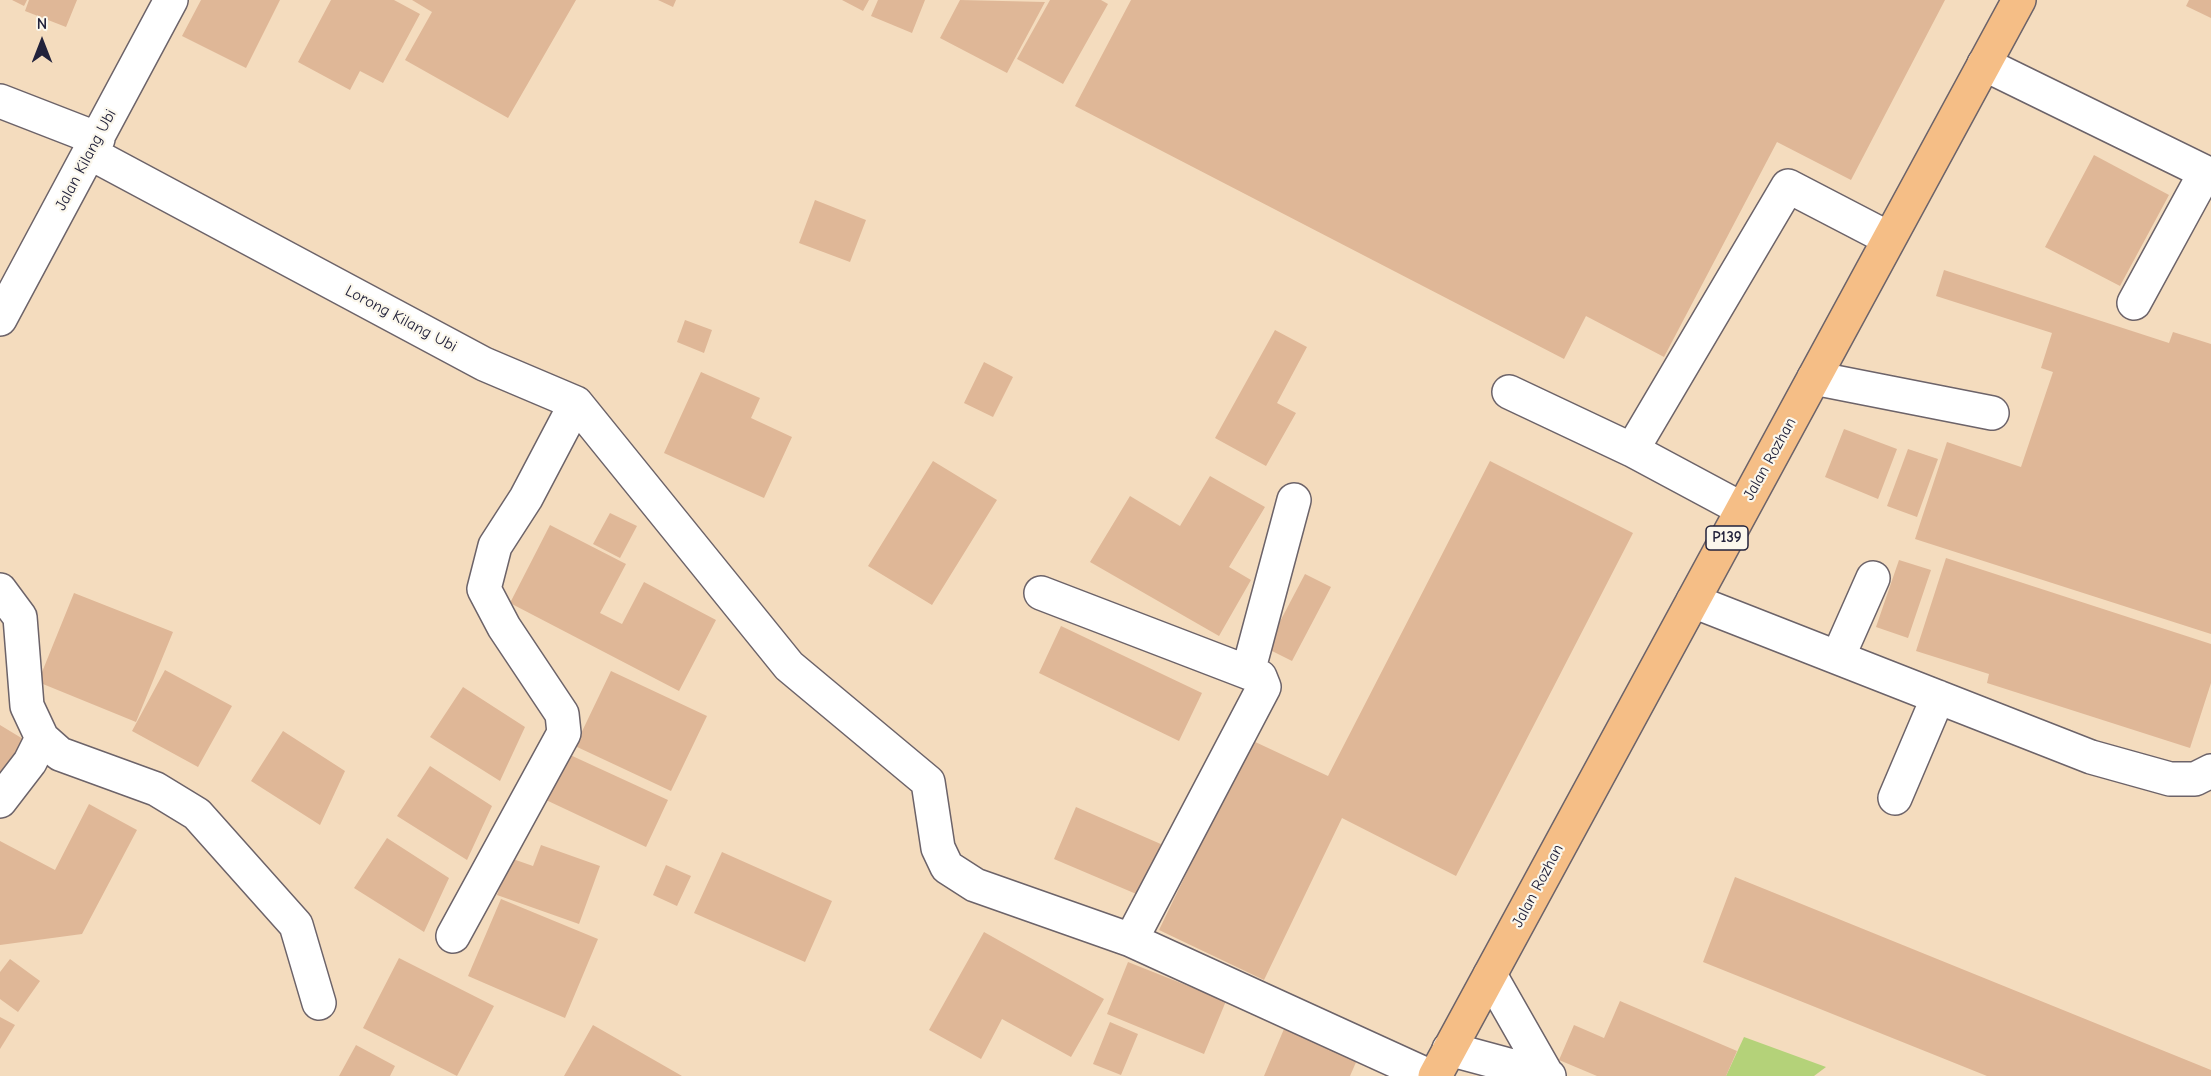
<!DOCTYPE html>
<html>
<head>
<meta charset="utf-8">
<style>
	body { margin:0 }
	#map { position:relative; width:2211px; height:1076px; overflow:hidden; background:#f4dcbe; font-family:"Comic Neue",sans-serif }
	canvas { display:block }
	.north { position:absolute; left:12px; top:12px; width:60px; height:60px; -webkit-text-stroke:4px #fbf7ec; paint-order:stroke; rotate:0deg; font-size:16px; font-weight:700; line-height:24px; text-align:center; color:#22223b }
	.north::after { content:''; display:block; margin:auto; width:21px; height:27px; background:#22223b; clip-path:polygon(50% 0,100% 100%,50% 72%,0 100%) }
</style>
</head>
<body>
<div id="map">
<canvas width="2211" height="1076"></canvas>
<div class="north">N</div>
</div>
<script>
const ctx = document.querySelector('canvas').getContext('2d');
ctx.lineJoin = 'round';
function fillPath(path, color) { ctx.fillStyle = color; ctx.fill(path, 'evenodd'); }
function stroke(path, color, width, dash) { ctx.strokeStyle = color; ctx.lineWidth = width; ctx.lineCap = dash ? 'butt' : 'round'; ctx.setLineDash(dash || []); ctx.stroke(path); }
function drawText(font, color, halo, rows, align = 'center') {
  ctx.font = font + ' "Comic Neue",sans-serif'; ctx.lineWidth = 4.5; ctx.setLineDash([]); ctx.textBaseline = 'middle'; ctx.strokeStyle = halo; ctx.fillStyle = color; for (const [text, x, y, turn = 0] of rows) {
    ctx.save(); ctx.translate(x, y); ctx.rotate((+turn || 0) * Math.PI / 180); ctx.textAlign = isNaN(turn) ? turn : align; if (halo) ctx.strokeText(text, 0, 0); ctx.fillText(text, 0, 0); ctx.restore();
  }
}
fillPath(new Path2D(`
	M1744 1037 1826 1067 1814 1076H1726Z`), '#b4d279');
fillPath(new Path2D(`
	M12 0H27L24 6Z
	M29 0H77L66 27 25 11Z
	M201 0H280L246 68 182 36Z
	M331 0H394L420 14 383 83 360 71 350 90 298 62Z
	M412 0H576L508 118 405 60 432 12Z
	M658 0H676L673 7Z
	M842 0H869L863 11Z
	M878 0H925L912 33 871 16Z
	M960 0 1045 2 1007 73 940 38Z
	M1050 0H1101L1108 4 1063 84 1017 59Z
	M1131 0H1945L1851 180 1777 142 1664 357 1586 316 1564 359 1075 106Z
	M2189 0H2211V18L2186 6Z
	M2094 155 2169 195 2120 286 2045 247Z
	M815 200 866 220 850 262 799 243Z
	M1944 270 2169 343 2173 332 2211 344V634L1915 539 1947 442 2021 467 2053 372 2041 368 2052 333 1936 296Z
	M685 320 712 330 704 353 677 342Z
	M1275 330 1307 347 1277 403 1296 413 1266 466 1215 438Z
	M984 362 1013 377 993 417 964 403Z
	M701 372 760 398 751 418 792 437 764 498 664 453Z
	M1844 429 1897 449 1878 499 1825 477Z
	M1908 449 1938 459 1917 517 1887 506Z
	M933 461 997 500 932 605 868 566Z
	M1490 461 1633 533 1456 876 1342 818 1264 980 1159 930 1251 740 1328 776Z
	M1210 476 1265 507 1229 567 1251 580 1219 636 1090 562 1130 496 1180 526Z
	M610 513 637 526 620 558 593 544Z
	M550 525 626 564 600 613 622 624 644 582 716 620 679 691 510 603Z
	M1946 558 2211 644V683L2190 748 1987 683 1989 674 1916 651Z
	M1899 560 1931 570 1908 638 1876 627Z
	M1305 574 1331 587 1292 661 1266 648Z
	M74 593 173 632 136 722 38 682Z
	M1061 626 1202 693 1179 741 1039 673Z
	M165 670 232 706 198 767 132 731Z
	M611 671 707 716 671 791 575 746Z
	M463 687 525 727 500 781 430 737Z
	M0 725 28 742 0 788Z
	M283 731 345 771 320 825 251 781Z
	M568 754 668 800 646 847 546 800Z
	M430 766 492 806 467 860 397 816Z
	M89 804 137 830 82 934 0 945V841L55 870Z
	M1076 807 1163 845 1141 896 1054 859Z
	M387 838 449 878 424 932 354 888Z
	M541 845 600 866 579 924 497 895 510 858 533 866Z
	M722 852 832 901 805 962 694 913Z
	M666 865 691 876 677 906 653 895Z
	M1735 877 2211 1070V1076H1987L1703 962Z
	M501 899 598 939 565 1018 468 976Z
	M984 932 1104 999 1071 1057 1002 1019 981 1059 929 1030Z
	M399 958 494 1006 457 1076 363 1028Z
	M10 959 40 981 18 1012 0 999V972Z
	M1128 962 1226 1001 1204 1054 1107 1014Z
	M1620 1001 1737 1051 1726 1076H1597L1559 1060 1574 1025 1604 1038Z
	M0 1017 15 1025 0 1049Z
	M1110 1022 1138 1034 1121 1075 1093 1064Z
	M593 1025 682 1076H564Z
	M1284 1029 1357 1060 1350 1076H1264Z
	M356 1045 395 1066 390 1076H339Z`), '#dfb797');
const minor = new Path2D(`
	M1984 64 2211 175
	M0 101 98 139
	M90 153 484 364 576 403 789 666 928 782 938 848 947 867 975 885 1131 940 1429 1076
	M2134 303 2205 173
	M0 319 171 0
	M1814 378 1992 413
	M1509 392 1632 450 1788 186 1888 238
	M1632 450 1742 509
	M0 590 20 617 27 706 42 738 60 754 156 789 197 814 296 925 319 1003
	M1041 593 1260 677 1264 687 1131 940
	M1693 601 2091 757 2170 779H2195L2211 771
	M1838 657 1873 578
	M1248 672 1294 500
	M1895 798 1938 697
	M0 801 30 762 42 738
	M453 936 564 733 562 714 504 627 484 589 495 546 526 498 576 403
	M1490 975 1547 1075
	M1449 1049 1549 1076`);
const major = new Path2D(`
	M1435 1076 2019 0`);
stroke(minor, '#6c6369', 36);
stroke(major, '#6c6369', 36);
stroke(minor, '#fff', 33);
stroke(major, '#f5be86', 33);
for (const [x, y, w] of [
	[1727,538,42]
]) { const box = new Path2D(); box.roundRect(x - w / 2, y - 12, w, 24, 4.5); ctx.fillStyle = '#fbf7ec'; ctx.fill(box); stroke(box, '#22223b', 1.5); }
drawText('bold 15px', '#22223b', null, [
	["P139",1727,538]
]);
drawText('16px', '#22223b', '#fbf7ec', [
	["Jalan Kilang Ubi",86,160,-62],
	["Lorong Kilang Ubi",401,319,28],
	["Jalan Rozhan",1770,459,-61],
	["Jalan Rozhan",1538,886,-62]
]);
</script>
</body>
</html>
